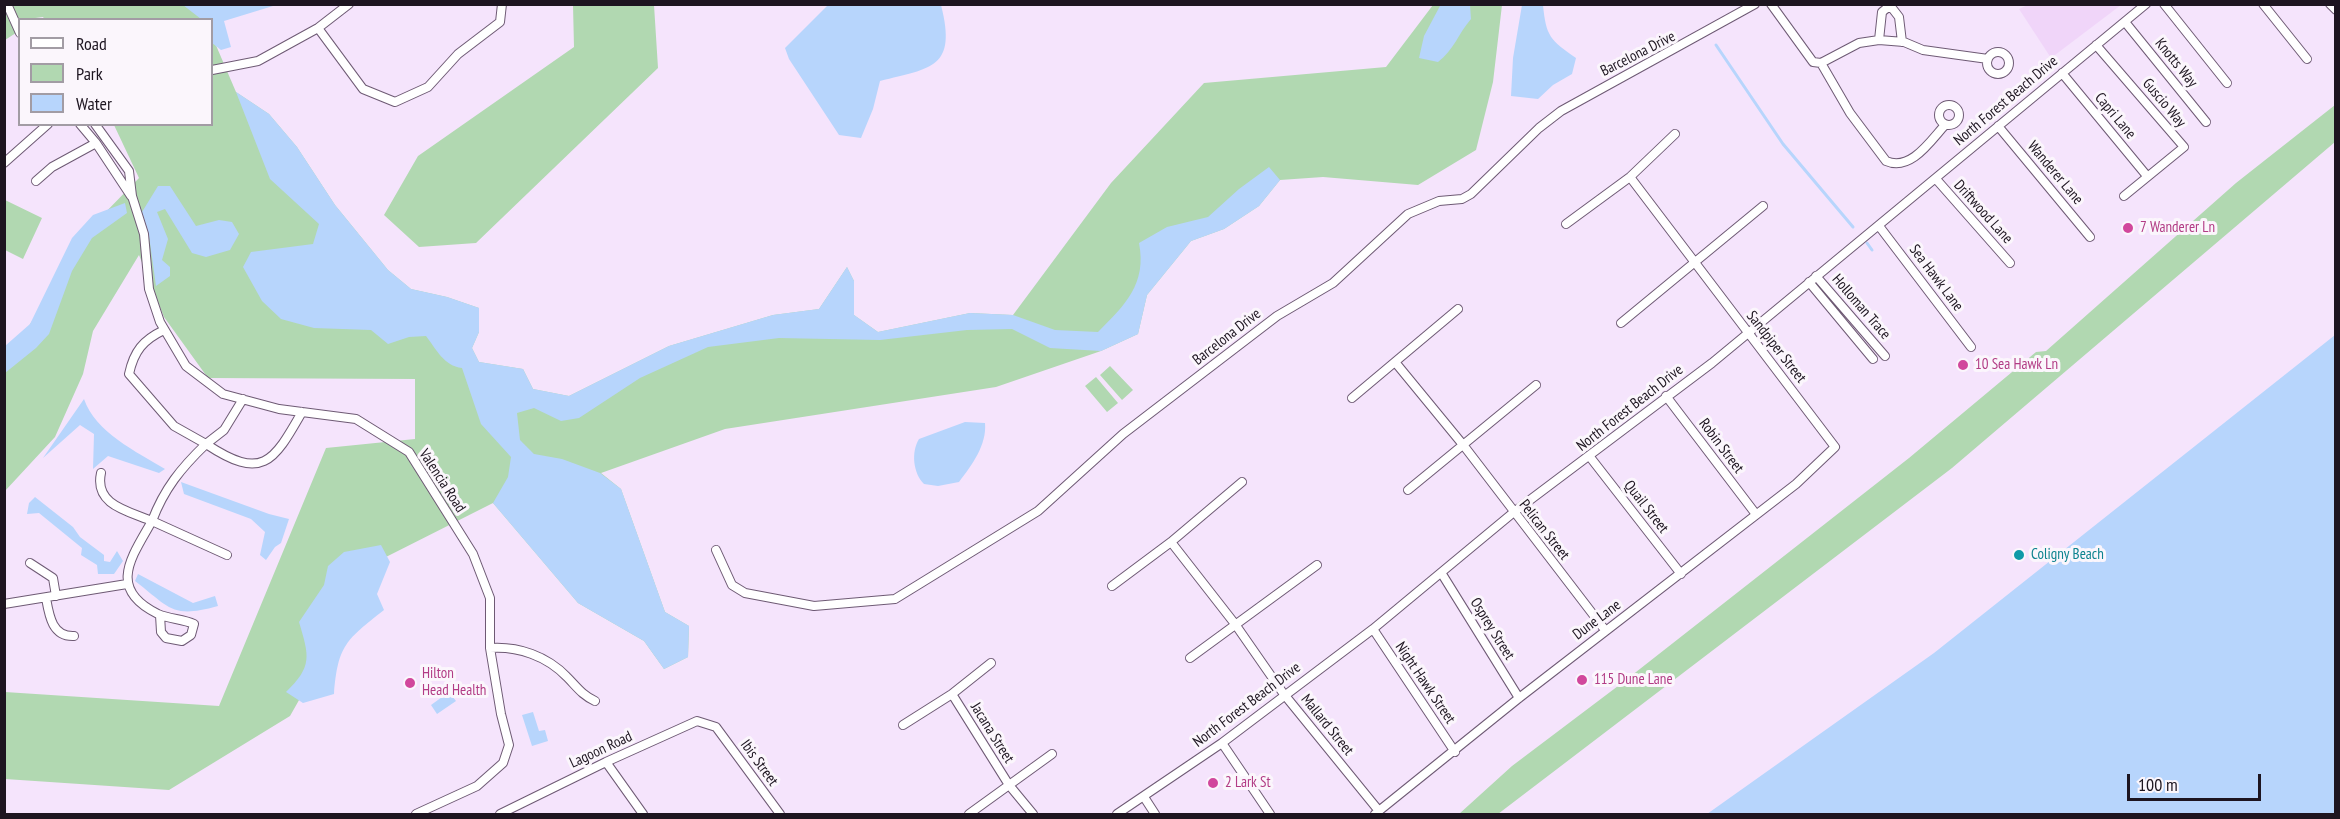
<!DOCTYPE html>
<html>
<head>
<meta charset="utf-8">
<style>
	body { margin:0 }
	#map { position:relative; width:2340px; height:819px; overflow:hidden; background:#f5e4fc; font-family:"PT Sans Narrow",sans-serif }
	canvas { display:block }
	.frame { position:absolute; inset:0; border:6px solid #1d1520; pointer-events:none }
	.legend { position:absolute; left:18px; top:18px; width:195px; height:108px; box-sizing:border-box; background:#fbf6fc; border:2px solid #a29ca4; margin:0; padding:8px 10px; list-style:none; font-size:18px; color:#1d1520 }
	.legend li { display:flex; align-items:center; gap:12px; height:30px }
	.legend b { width:30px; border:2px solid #a29ca4 }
	.scale { position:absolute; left:2127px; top:774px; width:134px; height:27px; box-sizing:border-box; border:3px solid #1d1520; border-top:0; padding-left:8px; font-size:18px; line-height:21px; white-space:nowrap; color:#1d1520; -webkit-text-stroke:4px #fbf6fc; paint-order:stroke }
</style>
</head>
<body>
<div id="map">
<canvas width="2340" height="819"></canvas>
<div class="frame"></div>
<ul class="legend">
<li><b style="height:8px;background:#fff"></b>Road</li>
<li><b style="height:16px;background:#b1d8b1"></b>Park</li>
<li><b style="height:16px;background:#b7d5fc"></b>Water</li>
</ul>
<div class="scale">100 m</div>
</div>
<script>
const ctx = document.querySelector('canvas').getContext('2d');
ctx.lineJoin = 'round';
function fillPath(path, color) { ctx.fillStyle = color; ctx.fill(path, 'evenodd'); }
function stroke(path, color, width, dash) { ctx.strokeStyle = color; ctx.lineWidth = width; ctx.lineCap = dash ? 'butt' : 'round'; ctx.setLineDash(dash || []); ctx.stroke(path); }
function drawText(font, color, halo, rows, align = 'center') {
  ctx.font = font + ' "PT Sans Narrow",sans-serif'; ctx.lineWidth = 6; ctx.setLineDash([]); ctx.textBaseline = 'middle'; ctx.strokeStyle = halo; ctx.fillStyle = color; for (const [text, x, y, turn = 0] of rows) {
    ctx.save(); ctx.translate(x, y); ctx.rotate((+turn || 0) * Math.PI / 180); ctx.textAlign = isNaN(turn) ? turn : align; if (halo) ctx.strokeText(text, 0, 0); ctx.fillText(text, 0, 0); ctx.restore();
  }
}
fillPath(new Path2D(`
	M2030 4H2121V5L2051 58 2019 9Z`), '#f0d5f9');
fillPath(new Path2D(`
	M5 5H217L204 19 45 20 43 17 20 20 19 31 5 40Z
	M573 5H654L658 68 476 243 419 247 384 215 418 156 574 47Z
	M1433 5H1502L1493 82 1476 150 1418 185 1323 177 1280 180 1259 206 1224 229 1191 241 1147 295 1138 334 1101 351 996 387 725 429 601 473 621 489 665 612 689 626 688 657 664 669 644 641 578 603 493 503 378 561 290 716 169 790 5 779V692L219 706 326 448 415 439V379L208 378 164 317 139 255 93 331 83 374 55 437 5 491V363L96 222 139 178 114 125 212 124V36L236 92 269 114 297 147 335 205 388 270 411 289 447 297 479 308V332L472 348 479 362 523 369 533 389 569 396 669 346 773 315 819 309 847 267 854 281V315L878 332 970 313 1013 315 1111 183 1204 83 1386 67Z
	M2335 105V142L1952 468 1498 814H1459L1512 766 1622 683 1909 458 2036 352 2046 351 2236 183Z
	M5 200 42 218 23 259 5 250Z
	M1110 366 1133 390 1122 400 1100 375Z
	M1096 377 1118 403 1107 412 1085 386Z`), '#b1d8b1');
fillPath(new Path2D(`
	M238 4 273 6 224 21 231 47 221 50 212 43V20L201 19 183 5Z
	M1441 4 1470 5 1471 19C1458 34 1454 50 1438 62L1419 58 1424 36Z
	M828 5H941C957 68 932 68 880 81L873 109 861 138 839 135 789 59 785 48Z
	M1522 5H1543C1546 36 1550 40 1576 58L1572 74 1553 85 1538 99 1511 96 1513 58Z
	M236 92 269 114 297 147 335 205 388 270 411 289 447 297 479 308V332L472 348 479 362 523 369 533 389 569 396 669 346 773 315 819 309 847 267 854 281V315L878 332 970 313 1013 315 1055 330 1098 332C1125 305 1147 284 1139 243L1167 227 1208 217 1239 189 1269 167 1280 180 1259 206 1224 229 1191 241 1147 295 1138 334 1101 351 1050 348 1012 329 967 330 880 340 779 338 708 347 640 378 579 418 561 421 534 408 517 413 520 440 534 454 562 459 600 473 621 489 665 612 689 626 688 657 664 669 644 641 578 603 493 503 508 477 511 457 481 424 462 368C444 366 436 349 426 336L409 337 388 344 371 330 314 328 281 319 262 301 243 267 251 252 313 244 319 224 270 179Z
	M158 186H170L196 226 219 220 232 222 239 234 230 250 206 257 192 253 165 209 157 212 168 239 162 260 170 267V276L156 286 149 236 142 212Z
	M125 203 127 213 92 238 72 271 49 334 36 348 5 373V346L30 324 72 238 93 215Z
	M2335 335V814H1707L1934 653Z
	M84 399C95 432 137 452 165 469L159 473 108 456 93 469 94 434 80 425 43 458Z
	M965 422 985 423C987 445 972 465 959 482L938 486 924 484C913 473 911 452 919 439Z
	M181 482 269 514 289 519 281 543 275 547 266 560 260 555 265 532 251 519 184 494Z
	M35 497 73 527 80 537 104 555V561L110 562 117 551 123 561 114 574H98L97 565 81 555 82 548 39 513 27 514 29 503Z
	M381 545 390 562 377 594 384 610C346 640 338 645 334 694L303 703 286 692C313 666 309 656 299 622L324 585 328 566 344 552Z
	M138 574 193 603 215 596 218 606C172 619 170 608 135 581Z
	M449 692 456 701 437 714 431 705Z
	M533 712 539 731 545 730 548 741 532 746 522 715Z`), '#b7d5fc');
stroke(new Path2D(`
	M1716 45 1783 144 1853 227
	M1867 243 1872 250`), '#b7d5fc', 3);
const minor = new Path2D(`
	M7 4 20 33
	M1771 4 1813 62 1821 63 1859 43 1879 40 1904 42 1923 50 1988 59
	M2164 4 2227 83
	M2263 4 2307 59
	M2330 4 2336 10
	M2125 22 2206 122
	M318 28 363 89 395 102 428 87 458 54 500 22 502 4
	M1879 40 1882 12 1887 8H1892L1899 17 1902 42
	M2096 45 2184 147 2124 196
	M1987 63a11 11 0 1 1 22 0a11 11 0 1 1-22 0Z
	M1821 63 1850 113 1886 161C1911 172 1931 140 1945 125
	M212 70 258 61 318 28 349 4
	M2062 73 2147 176
	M1939 115a10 10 0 1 1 20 0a10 10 0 1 1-20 0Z
	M80 124 96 143 131 196
	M95 124 129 171 132 196 144 234 149 289 160 322 186 366 223 394 279 409 356 419 409 452 473 554 490 598V648L501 714 509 745 503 763 477 786 416 814
	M1998 126 2090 237
	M4 163 48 124
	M1936 179 2010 263
	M36 181 52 167 96 143
	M1566 224 1630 177 1675 134
	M1879 226 1971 347
	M1816 276 1885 356
	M1809 282 1873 359
	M1621 323 1763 206
	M164 330C143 340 134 351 129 374L174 426 206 444 224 430 243 399
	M1395 362 1464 446 1605 630
	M1666 396 1755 513
	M1352 398 1458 309
	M1590 457 1681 574
	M101 473C94 505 128 511 152 521 164 489 181 468 206 444 262 481 273 463 302 412
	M1408 490 1536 385
	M1171 542 1235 624 1283 693 1379 811
	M716 550 732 585 745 593 814 606 895 599 1038 511 1123 434 1277 316 1333 283 1408 214 1439 201 1462 199 1471 194 1539 128 1561 111 1755 4
	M30 563 53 578 56 596
	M1442 574 1519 698
	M1112 586 1171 542 1242 482
	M46 598C49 615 52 637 74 636
	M4 604 127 584
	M160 615 161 632 166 638 182 641 191 635 194 624C183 619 169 619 158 614 107 589 131 558 152 521L227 555
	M1373 629 1455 752
	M490 648C518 646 547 656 567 677 577 687 582 695 595 701
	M1190 658 1317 565
	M952 694 1009 785 1033 814
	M903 725 952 694 991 663
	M1222 743 1270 814
	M606 762 643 814
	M1144 797 1155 814
	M500 814 606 762 697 721 716 727 780 814
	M969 814 1052 754
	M1117 814 1222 743 1373 629 1514 512 1712 363 2146 4
	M1375 814 1519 698 1796 484 1835 447 1630 177`);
stroke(minor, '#6e5a74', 10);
stroke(minor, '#fff', 8);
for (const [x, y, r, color] of [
	[2128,228,6,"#d1479c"],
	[1963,365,6,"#d1479c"],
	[2019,555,6,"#0f9aa8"],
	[1582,680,6,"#d1479c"],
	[410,683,6,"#d1479c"],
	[1213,783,6,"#d1479c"]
]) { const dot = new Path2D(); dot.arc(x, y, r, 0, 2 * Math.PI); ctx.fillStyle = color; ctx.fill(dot); stroke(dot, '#fbf6fc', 2); }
drawText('15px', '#1d1520', '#fbf6fc', [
	["Barcelona Drive",1638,54,-27],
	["Knotts Way",2176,63,51],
	["North Forest Beach Drive",2006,101,-40],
	["Guscio Way",2164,103,50],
	["Capri Lane",2115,116,50],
	["Wanderer Lane",2055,173,50],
	["Driftwood Lane",1983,212,48],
	["Sea Hawk Lane",1936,278,53],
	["Holloman Trace",1861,307,49],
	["Barcelona Drive",1227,337,-38],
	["Sandpiper Street",1776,347,52],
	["North Forest Beach Drive",1630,408,-38],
	["Robin Street",1721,446,53],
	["Valencia Road",442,481,57],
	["Quail Street",1646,507,52],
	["Pelican Street",1544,530,52],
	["Dune Lane",1597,620,-37],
	["Osprey Street",1492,629,58],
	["Night Hawk Street",1425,683,56],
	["North Forest Beach Drive",1247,705,-37],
	["Mallard Street",1327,725,51],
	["Jacana Street",992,733,58],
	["Lagoon Road",601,750,-25],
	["Ibis Street",759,763,54]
]);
drawText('15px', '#b23c85', '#fbf6fc', [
	["7 Wanderer Ln",2140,228],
	["10 Sea Hawk Ln",1975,365],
	["Hilton",422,674],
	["Head Health",422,691],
	["115 Dune Lane",1594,680],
	["2 Lark St",1225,783]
], 'left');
drawText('15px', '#0d838f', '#fbf6fc', [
	["Coligny Beach",2031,555]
], 'left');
</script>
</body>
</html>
